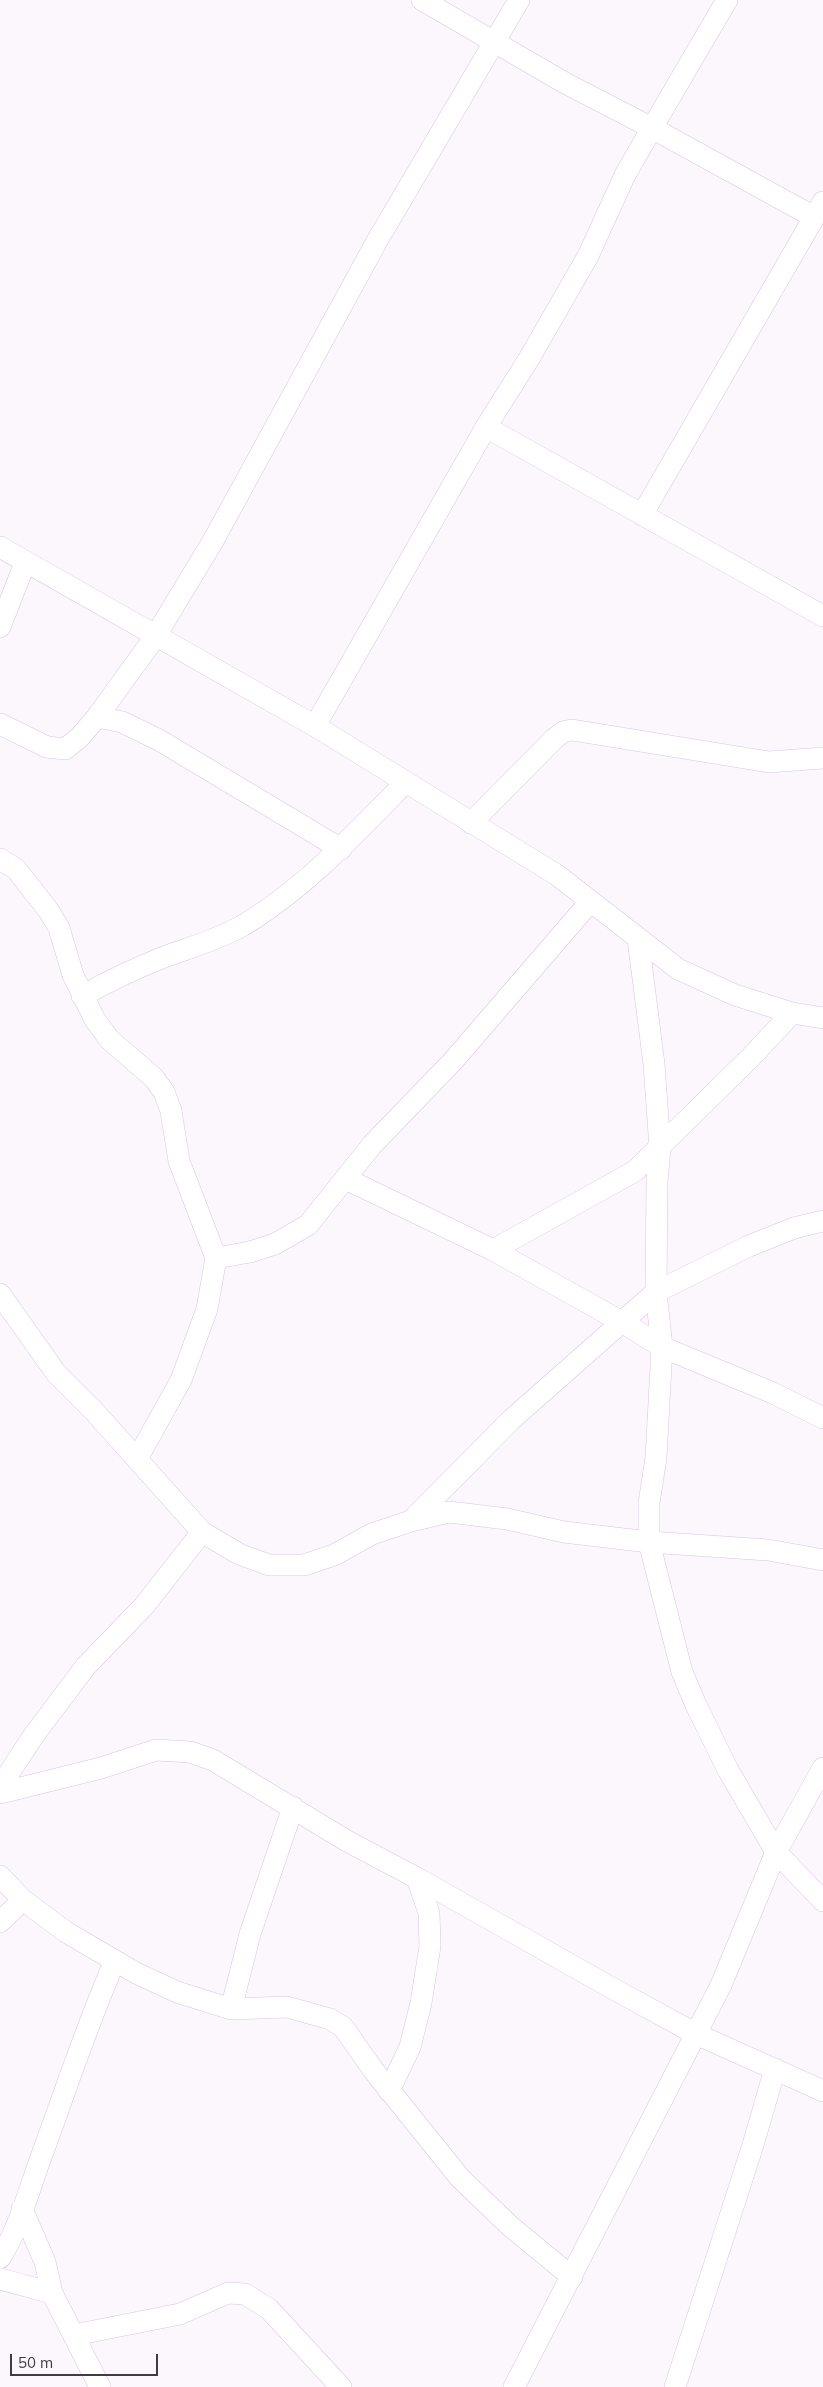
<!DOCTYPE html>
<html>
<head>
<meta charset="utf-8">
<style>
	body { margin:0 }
	#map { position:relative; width:823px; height:2387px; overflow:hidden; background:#fbf7fd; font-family:Mulish,sans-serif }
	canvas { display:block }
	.scale { position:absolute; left:10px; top:2354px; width:148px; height:22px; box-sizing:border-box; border:2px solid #423a45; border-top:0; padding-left:6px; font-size:15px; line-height:18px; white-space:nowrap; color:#423a45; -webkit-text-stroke:4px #fbf7fd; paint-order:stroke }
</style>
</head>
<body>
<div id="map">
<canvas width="823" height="2387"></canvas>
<div class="scale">50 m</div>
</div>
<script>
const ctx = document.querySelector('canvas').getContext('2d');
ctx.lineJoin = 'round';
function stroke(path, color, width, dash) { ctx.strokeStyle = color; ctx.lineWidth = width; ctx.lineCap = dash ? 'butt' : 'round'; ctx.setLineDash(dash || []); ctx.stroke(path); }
const minor = new Path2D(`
	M727 0 652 128 814 217
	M486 427 823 616
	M642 515 823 202
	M0 547 315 726 557 875 678 969 735 995 792 1013 823 1018
	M0 627 25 563
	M97 717 122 722 159 740 341 849
	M0 724 47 747 65 749 79 738 97 717 155 637 213 541 377 241 519 0
	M315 726 486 427 530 357 588 256 625 175 652 128 565 83 422 0
	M471 823 554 739 563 732 572 730 769 762 823 758
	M0 859 16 869 49 911 59 928 73 975 95 1020 110 1040 154 1078 164 1092 171 1111 179 1161 216 1258 207 1309 181 1380 137 1459
	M638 939 654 1064 660 1148 657 1181 656 1292 662 1347 656 1458 649 1503V1542L682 1672 696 1705 728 1770 776 1852 823 1901
	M82 996C109 981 136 968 164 957 191 947 217 940 242 926 304 889 355 834 405 783
	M346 1179 493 1250 622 1322 662 1347 773 1393 823 1418
	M493 1250 635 1171 751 1057 792 1013
	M216 1258 250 1252 275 1244 308 1225 372 1145 453 1061 590 902
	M0 1294 56 1373 93 1410 202 1532 239 1554 269 1565H304L334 1555 372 1534 411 1521 449 1512 507 1519 564 1532 649 1542 768 1550 823 1560
	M411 1521 512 1419 656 1292 749 1246 794 1228 823 1221
	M0 1787 34 1735 86 1666 144 1606 202 1532
	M0 1793 101 1768 156 1750 190 1752 213 1760 347 1841 417 1878 610 1987 696 2034 823 2091
	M0 1876 23 1900 66 1932 136 1973 177 1992 231 2009 287 2007 330 2019 343 2027 374 2071 460 2178 510 2226 572 2277
	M0 1922 23 1900
	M231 2009 250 1934 293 1807
	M389 2091 410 2047 421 2003 430 1946 429 1913 417 1878
	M22 2209 45 2262 52 2293 100 2387
	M0 2258C19 2228 28 2193 40 2160 65 2093 86 2026 115 1961
	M0 2279 52 2293
	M74 2335 180 2314 228 2293 245 2294 269 2309 341 2387
	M514 2387 721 1985 776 1852 823 1768
	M675 2387 753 2145 775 2069`);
stroke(minor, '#d9c5e0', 22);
stroke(minor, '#fff', 21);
</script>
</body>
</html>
